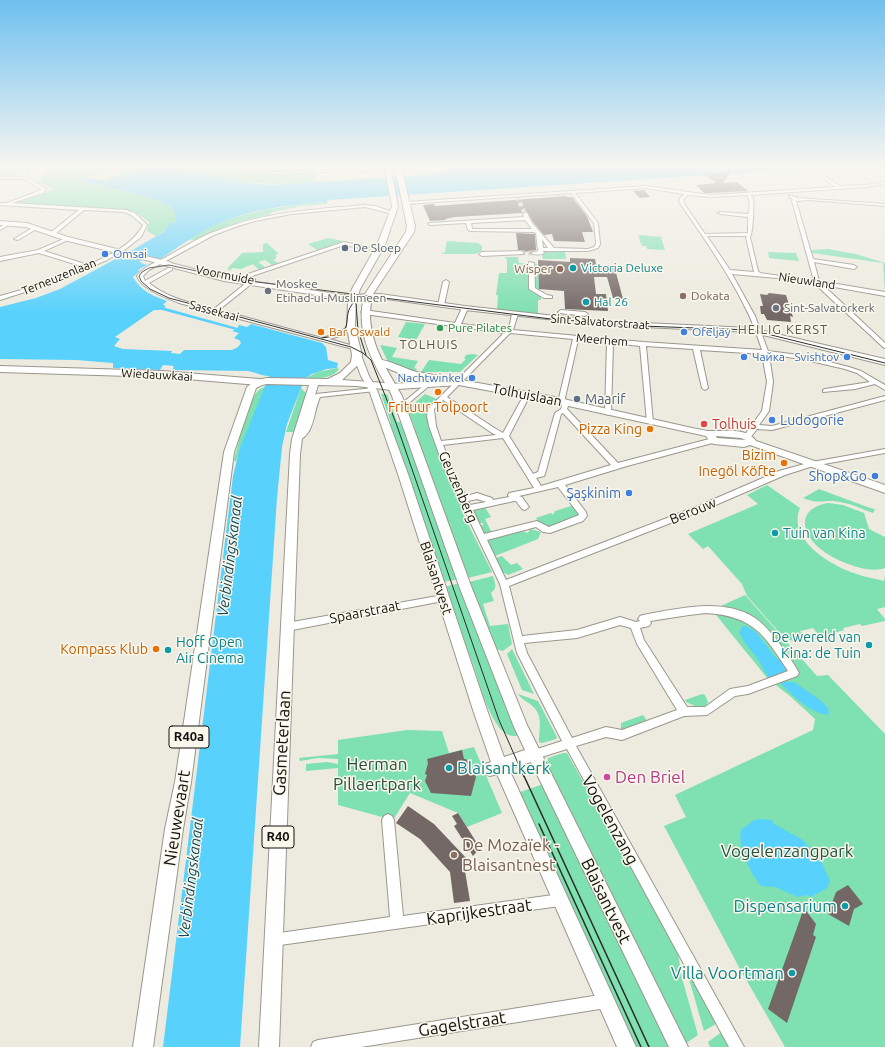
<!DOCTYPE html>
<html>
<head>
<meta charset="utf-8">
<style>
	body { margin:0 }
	canvas { display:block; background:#edebdf }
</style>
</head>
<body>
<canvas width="885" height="1047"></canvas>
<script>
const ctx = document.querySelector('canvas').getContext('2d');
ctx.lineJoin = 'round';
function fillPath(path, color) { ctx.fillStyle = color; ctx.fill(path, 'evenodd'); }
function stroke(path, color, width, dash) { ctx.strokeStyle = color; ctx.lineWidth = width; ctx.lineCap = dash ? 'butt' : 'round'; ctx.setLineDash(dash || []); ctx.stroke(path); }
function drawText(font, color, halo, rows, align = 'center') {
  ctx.font = font + ' Ubuntu,sans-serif'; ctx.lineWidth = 3; ctx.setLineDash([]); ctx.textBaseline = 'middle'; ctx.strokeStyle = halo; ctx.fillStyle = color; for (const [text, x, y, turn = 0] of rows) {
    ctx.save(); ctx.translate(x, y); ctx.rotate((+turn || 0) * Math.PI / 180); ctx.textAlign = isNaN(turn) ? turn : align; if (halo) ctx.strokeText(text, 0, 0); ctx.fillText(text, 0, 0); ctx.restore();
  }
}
fillPath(new Path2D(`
	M0 166H19L18 174 11 177H0Z
	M54 166H116L105 172 82 179 83 182C103 187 158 195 172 208 176 212 176 217 177 223L156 236 147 231 149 222 134 211 17 203 55 189 38 182 47 172Z
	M164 166H222L273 174 316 173V182L280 184 241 182Z
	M327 202V204L301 206 273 212 268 215 242 221 221 229 197 241 189 239C204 231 220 222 236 217 266 208 297 205 327 202Z
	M638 235 663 237 661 238 665 250 647 249 646 246H642Z
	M328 238 344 241 317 250 308 244Z
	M447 241 478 243 482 246V251L475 254H441L445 252Z
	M267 243 279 254H276V259L273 260 278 263 272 265 265 260 258 262 265 267 259 270 253 264 241 269 232 268 231 270 227 269 242 253 263 252V244Z
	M828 249 856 254 885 263V293L883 263 812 253 811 250Z
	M541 251H565L566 259H543Z
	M768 252 796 253 799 261 769 258Z
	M505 257H518L519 263 537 264 541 300H538V315L497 310 498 295H496L499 273H507V260Z
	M406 322 425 324 416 340 398 337Z
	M380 345 397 348 392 357 418 361 414 368 417 369 415 372 388 362Z
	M472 354 478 355 460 372H421L429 360 461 364 466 359 464 358 466 355Z
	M337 368 339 369C331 380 318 378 306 378L318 372Z
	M265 387 236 462 234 460C238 446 248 401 257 392 259 389 262 388 265 387Z
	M301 388 306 393 294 432H286Z
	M381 394H387L397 422H400L405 433 459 579 443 582 389 424 391 423Z
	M425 394 437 399 427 412C429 433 442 465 451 485 454 494 462 500 461 510L492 572 468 578 412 427 414 425 406 406 407 404 411 406Z
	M767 485 800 508C787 539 830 565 854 573 863 577 874 578 884 581L885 575V607L877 609 885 619V621L862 626 860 624 843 628 844 630 820 637 813 628 800 631 807 640 800 641 786 640 747 596 742 584 708 546 703 549 688 534 758 504 747 495Z
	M819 489 870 508 875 509 873 513C862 509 852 504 840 502 825 499 818 505 803 498Z
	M828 503 843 505 864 513 869 529 885 537V568C868 575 830 559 817 546 799 528 800 508 828 503Z
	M484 506 491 517 485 519 492 533 486 536 480 525H483V523H479L473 511Z
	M571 506 576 508 579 511 577 518 548 529 543 528 536 518 551 513 553 515 555 511Z
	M530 529 541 532 538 539 495 556 487 539 522 530V531L528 533Z
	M502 556 511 565 517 563 523 569 508 575 502 572 496 558Z
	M493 576C495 583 498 588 491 593L494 601 483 604 490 626 508 624 512 644 503 651 495 649 469 582Z
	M460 583 519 735C511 738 503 733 498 726 486 709 480 686 474 667 464 640 454 613 444 587Z
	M745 595 817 676 828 675 885 734V1047H785L740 969 664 826 686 817 675 795 813 730 815 719 790 696 768 679 712 610Z
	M512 649 534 694 522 690 507 654Z
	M518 694 538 701 557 737 556 739 542 743 539 742C539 728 544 714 530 704 525 700 521 699 518 694Z
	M702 694 705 695 708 702 706 706H695L686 702 685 700Z
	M643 715 648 722 621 731V723Z
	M407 730 442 731 449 753 474 747 502 813 467 827 458 813 410 793 393 820 338 805V768L306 771V764L327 762 338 764V759L318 758 300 761 299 758 338 754V740Z
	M563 753H567L678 953 682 978 698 1035 685 1044 547 766 548 758Z
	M543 784 670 1047H636L518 793Z
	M689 970 719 1022 704 1031 689 979Z
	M723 1031 733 1047H710L708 1042Z`), '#7fe0b1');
fillPath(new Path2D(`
	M116 166 134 168C119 175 106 185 90 177L105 172Z`), '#ebe1bc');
fillPath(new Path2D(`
	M134 166 143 168 164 166 240 182 269 185 412 176 441 173 455 166H846L328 200 327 202C288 205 247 209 212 227 193 236 177 248 160 259L149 256 139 262 147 265 138 270 140 271 133 277C141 291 153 296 167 301L163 305 166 306C162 311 159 310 154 310L115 337 120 339 114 346 123 349 172 351 171 353 180 354 184 350H232L238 347 241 343 239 340 234 338 239 333 232 331 237 329 239 325 247 327 251 324 322 343 326 347 328 360 338 363 337 368 327 369 312 374 306 378 301 388 287 424 282 447 277 498 240 1047H163L233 476 240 448 269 376C261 376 256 372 247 371L172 370 174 366 163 365 160 370 113 368V363L76 360 0 359V307L36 298 60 289 121 256 127 258 135 253 129 252 165 231 170 223H176C176 217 176 212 172 208 158 195 103 187 83 182L81 180 87 177 98 180H107L134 168Z
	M743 626H747L757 633 776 658 781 660 785 666 786 671 779 675 785 682H794L820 700 828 708 829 715C809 713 795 697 781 684L784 682 778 675 769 678C764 672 763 667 759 661 752 651 744 643 739 632Z
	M759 819 772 820 774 824 803 840 822 863 830 881 827 888 811 897 807 895 798 897 775 887 761 886C750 872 737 847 741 829 748 828 749 820 759 819Z`), '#58d1fc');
fillPath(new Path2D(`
	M151 305H155L252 332 249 334 247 333 151 307Z`), '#58d1fc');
fillPath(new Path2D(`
	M731 172 723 183 737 182 748 191 710 193H704L696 185 716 183 704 174Z
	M644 190 650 197 640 198 633 191Z
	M566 196 567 197H572L587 216 593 232H582L585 242 554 241 552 234 544 235 533 222 527 212 522 213 455 217 445 219 446 220 430 221 423 205 434 204 435 206Z
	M516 233 535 234 536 250 525 252 522 250H518Z
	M570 258 595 259 596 265H614L623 299 613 298 607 277H594L596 294H606L608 311 565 309 564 291 539 289 538 260 570 262Z
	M769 293 786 295 793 317 790 316 791 322 767 320 764 314H761L760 306H763L760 294 767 295Z
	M462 750 464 759H466L476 777 471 796 431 793 425 781 427 775 425 774 428 763 427 759Z
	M408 806 434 824 469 861 464 865 470 901 454 903 450 872 420 839 396 823Z
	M458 813 480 848 473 856 454 826 457 824 452 816Z
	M848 885 863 904 854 909 849 926 828 914 836 892Z
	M804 908 816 924 813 935 816 937 787 1023 768 1009Z`), '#746866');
stroke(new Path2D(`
	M517 196 525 214
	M521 253H534`), '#cccac0', 4.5, [4.5, 2.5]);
const street = new Path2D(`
	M22 166H26L27 177 46 189 43 193 12 203 126 210 135 213 147 225 141 237 127 248 107 260 59 281 0 300V296L32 287 84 267 39 253 0 261V257L38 250 66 238H68V240L44 251 88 265C108 256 132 246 143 225L131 215 124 212 84 210 54 235H50V233L79 210 0 205V203H7L39 191 41 189 24 179H0V177H23Z
	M229 166H242L276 172 371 168 373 169 371 170 276 174Z
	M816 170 840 186 866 185 885 182V184L866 187 750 195 753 198C754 204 753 233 750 237L758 271 760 273 814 281 792 201 793 199 789 197V195L798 198 885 204V206L809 200 796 201 813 259 854 265 857 267 854 269 814 262 819 281 885 292V296L823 285 885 343V348L883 347 815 284 777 278 732 274 755 316 768 351 806 356 849 367 861 371 885 385V390L875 384 855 389 823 392V390L825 389 870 382 857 373 845 369 806 360 769 354 773 382 769 411 759 425 772 426 885 396V400L772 430 757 429 750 438H748L744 436 762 411 767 382 762 354 700 350 708 388 705 390 702 388 693 349 646 346 653 422 650 424 647 422 640 346 613 343 611 413 608 415 605 413 607 342 578 340 565 398 568 406 567 409 618 463 713 438 717 440 716 442 627 466 565 485 586 512 587 516 583 521 550 533 543 532 536 527 487 540 506 580 698 506 779 471 812 462 885 449V453L813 466 785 475 704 510 509 586 522 636 577 630 620 617 636 622 640 621 638 619 640 616 643 615C678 609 722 597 755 618 766 626 774 636 782 647 788 655 794 664 799 673L797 676 748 694 735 696 707 715 684 716 622 740 606 737 576 746 744 1047H729L567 749 535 759 531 757 530 754 531 751 562 741 517 653 500 584 443 465 429 426 427 416 429 408 504 333 364 314 361 312 364 310 455 323 462 308 465 306 468 308 461 324 507 329 509 328 512 314 515 312 518 314 513 330 643 342 762 350C758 338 754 326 749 315 730 275 704 238 679 202L680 198 684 194 646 188 575 193 598 223 600 244 598 248 588 251H543L544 253C541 255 534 255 531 253L538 251 536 233 534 232 470 231 468 230 466 223 430 225 428 224 430 223 524 217 523 214 525 213H527L532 223 554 248 588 249 594 247 596 244 594 223 571 193 406 204 404 203 406 202 646 186 695 193 712 195 835 187 815 172ZM688 195 712 197 748 195 747 196C751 200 750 210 748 214L720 212 718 213 720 214 748 217V233L705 234 683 202 684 199ZM525 220 532 229H472L471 223ZM707 236H747L746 237 754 272 730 270ZM542 239 548 248H543ZM510 333 573 339 559 398 562 406 561 409 555 413 538 472 533 474 509 436 530 395 529 394 527 393 524 395 503 433 496 429 447 397ZM443 400 492 433 496 435 441 441 436 426 434 409ZM563 413 611 465 541 486 536 478 544 476 545 474 561 414ZM503 438 534 488 509 493 508 495 509 497 493 500 492 498 477 493 466 496 456 478 443 445ZM558 487 578 513 579 515 549 527 537 521 484 534 473 510 514 501H516L522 509 525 510 529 507 522 497 519 496ZM477 499 486 502 470 505 468 501ZM706 613C753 616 764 634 788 671L748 686 730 689 705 707H687L644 640 640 628 649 626 651 623 650 621 689 615ZM620 625 631 628 637 644 677 710 622 730 606 727 572 738 527 653 524 643 577 638Z
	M365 205 375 206 395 213 393 214 365 207 291 214 255 221 238 226 214 235 149 270 143 276 145 281 168 268H172V270L149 283C167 298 191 303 214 309L251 279H255V281L219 310 322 338 336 334 349 326H353V328L340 336 329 339 357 347V349H353L179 303C167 298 141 289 137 276 144 266 157 262 168 256 184 247 201 236 219 230 266 212 315 209 365 205Z
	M8 222 12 223 0 230V227Z
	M34 227 38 228 18 240 14 239Z
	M344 242 381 250 379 251 344 245 252 276 248 281 243 280 248 274Z
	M521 251 524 253 523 254 482 256 479 254 482 252Z
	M529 262 534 263 535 288 547 295 552 296V298H544L529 289Z
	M446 280 449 282 444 305 441 307 438 305 443 282Z
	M561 310 585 312 588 314 585 316 559 313 558 312Z
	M428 382 430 383V385L409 403 403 410H399L398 409 405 401Z
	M373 388 376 390 375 391 320 397C313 412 315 435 297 441L293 439 303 431 313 398 316 394Z
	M443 595 446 596 447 598 446 600 443 601 287 631 284 630 282 627 284 624 287 623Z
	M388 814 392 816 394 820 403 916 560 894 564 896 566 900 564 904 560 906 273 946 269 944 267 940 269 936 273 934 390 917 382 820 384 816Z
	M606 994 611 996 613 1001 611 1006 606 1008 361 1047H311L313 1042 318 1040Z`);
const secondary = new Path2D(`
	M0 221 27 223 68 237 170 262 171 263 224 277 343 295 380 294 465 306 601 321 751 328 885 359V365L751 332 601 325 465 310 380 298 343 299 224 281 159 264 158 263 64 240 26 227 0 225Z
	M357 352 361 355 369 376 377 390 408 474 487 710 504 757 525 750 514 727 459 586 392 396 388 387 392 384 437 381 401 374 377 364 376 362 377 360C386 358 407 370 417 372L550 396 692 428C697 429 703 430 708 431 723 432 746 426 756 441L885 485V493L750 445 744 447 714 444 711 443 706 436 550 402 459 385 398 389 402 396 471 586 527 725 688 1047H669L531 762 509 769 636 1047H617L497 774 490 776 485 774 483 769 485 764 491 762 473 710 398 474 369 390 361 376 353 355ZM716 436 741 438 746 440 717 438Z
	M0 366 162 371 259 379 263 382 259 385 162 377 0 372Z`);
const primary = new Path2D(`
	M384 166H390L398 206 385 245 360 289 356 303 355 327 362 355 360 363 342 380 385 383C369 356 355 326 365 294L406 232 407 226 395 166H401L415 226 414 232 373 294C363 328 380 359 397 387L392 390 356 386 318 385 302 439 300 454 279 1047H259L290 454 292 439 309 385 267 384 262 385 256 388 234 452 191 782 183 829 153 1047H133L165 829 175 782 224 452 247 387 256 380 267 378 328 379 340 373 351 362 352 355 347 327 348 303 352 289 377 245 392 206Z`);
stroke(street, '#9a978d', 2);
stroke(secondary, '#9a978d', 2);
stroke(primary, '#9a978d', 2);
fillPath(street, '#fff');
fillPath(secondary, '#fff');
fillPath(primary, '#fff');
stroke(new Path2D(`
	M345 295 352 299 356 304 358 330 366 355
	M322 338C364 333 334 315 359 298
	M524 777 499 720 396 423 371 360 363 353 351 347 169 298 150 289 141 281 139 276 142 272 149 268 169 265 233 279 559 320 614 325 751 330 885 363`), '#2b2b26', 1);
stroke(new Path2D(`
	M524 776 649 1047
	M539 824 641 1047`), '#2b2b26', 1.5);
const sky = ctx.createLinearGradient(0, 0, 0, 313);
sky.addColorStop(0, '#6ec0f0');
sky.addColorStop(0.53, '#f7f6f1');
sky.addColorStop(1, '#f7f6f100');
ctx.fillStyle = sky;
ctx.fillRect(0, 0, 885, 313);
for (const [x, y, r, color] of [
	[345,248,4,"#5c6f8a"],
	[105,254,4,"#3f7fe0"],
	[573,268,4,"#0f9aa8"],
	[560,269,4,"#8d6e63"],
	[268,291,4,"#6b7280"],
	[683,296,4,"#8d6e63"],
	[586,302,4,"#0f9aa8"],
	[776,308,4,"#6b7280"],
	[440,328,4,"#2e9e5b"],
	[321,332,4,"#e8710a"],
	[684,332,4,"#3f7fe0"],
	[744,357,4,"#3f7fe0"],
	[847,357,4,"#3f7fe0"],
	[472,378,4,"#3f7fe0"],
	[438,392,4,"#e8710a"],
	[577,399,4,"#5c6f8a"],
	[772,420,4,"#3f7fe0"],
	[704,424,4,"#e0444e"],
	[650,429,4,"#e8710a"],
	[784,463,4,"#e8710a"],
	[875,476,4,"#3f7fe0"],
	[629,493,4,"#3f7fe0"],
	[775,533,4,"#0f9aa8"],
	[869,645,4,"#0f9aa8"],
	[156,649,4,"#e8710a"],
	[168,650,4,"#0f9aa8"],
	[449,768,4,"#0f9aa8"],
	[607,777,4,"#d1479c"],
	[454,855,4,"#8d6e63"],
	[845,906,4,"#0f9aa8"],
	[792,973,4,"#0f9aa8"]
]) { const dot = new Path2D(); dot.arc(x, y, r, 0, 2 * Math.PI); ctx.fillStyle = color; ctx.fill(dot); stroke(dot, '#faf8ec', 1.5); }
drawText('12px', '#4e5e75', '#faf8ec', [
	["De Sloep",353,248]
], 'left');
drawText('12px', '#366cbe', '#faf8ec', [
	["Omsai",113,254],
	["Ofeljay",692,332],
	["Чайка",752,357],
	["Svishtov",839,357,"right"],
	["Nachtwinkel",464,378,"right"]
], 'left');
drawText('12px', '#0d838f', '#faf8ec', [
	["Victoria Deluxe",581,268],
	["Hal 26",594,302]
], 'left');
drawText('12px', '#785e54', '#faf8ec', [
	["Wisper",552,269],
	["Dokata",691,296,"left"]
], 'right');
drawText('12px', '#12120e', '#faf8ec', [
	["Voormuide",225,275,11],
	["Terneuzenlaan",59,277,-22],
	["Nieuwland",807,281,9],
	["Sassekaai",214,311,15],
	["Sint-Salvatorstraat",600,322,4],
	["Meerhem",602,340,5],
	["Wiedauwkaai",157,375,3]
]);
drawText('12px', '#5b616d', '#faf8ec', [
	["Moskee",276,284],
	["Etihad-ul-Muslimeen",276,298],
	["Sint-Salvatorkerk",784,308]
], 'left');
drawText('12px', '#27864d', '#faf8ec', [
	["Pure Pilates",448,328]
], 'left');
drawText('12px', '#c56008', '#faf8ec', [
	["Bar Oswald",329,332]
], 'left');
ctx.letterSpacing = '1px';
drawText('13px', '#5a584e', '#faf8ec', [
	["HEILIG KERST",783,330],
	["TOLHUIS",429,345]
]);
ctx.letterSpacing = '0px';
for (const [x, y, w] of [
	[189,737,40],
	[278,837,32]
]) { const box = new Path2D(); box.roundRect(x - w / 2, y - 11, w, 22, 3); ctx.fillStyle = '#faf8ec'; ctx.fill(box); stroke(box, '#12120e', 1); }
drawText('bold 13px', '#12120e', null, [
	["R40a",189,737],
	["R40",278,837]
]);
drawText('14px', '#12120e', '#faf8ec', [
	["Tolhuislaan",527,395,11],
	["Geuzenberg",458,487,66],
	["Berouw",693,511,-22],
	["Blaisantvest",436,578,72],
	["Spaarstraat",365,612,-11]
]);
drawText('14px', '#4e5e75', '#faf8ec', [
	["Maarif",585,399]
], 'left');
drawText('14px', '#c56008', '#faf8ec', [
	["Frituur Tolpoort",438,407,"center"],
	["Pizza King",642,429],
	["Bizim",776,455],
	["Inegöl Köfte",776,471],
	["Kompass Klub",148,649]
], 'right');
drawText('14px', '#366cbe', '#faf8ec', [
	["Ludogorie",780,420,"left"],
	["Shop&Go",867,476],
	["Şaşkinim",621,493]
], 'right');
drawText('14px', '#be3a42', '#faf8ec', [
	["Tolhuis",712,424]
], 'left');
drawText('14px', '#0d838f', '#faf8ec', [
	["Tuin van Kina",783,533],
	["De wereld van",861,637,"right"],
	["Kina: de Tuin",861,653,"right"],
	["Hoff Open",176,642],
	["Air Cinema",176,658]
], 'left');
drawText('italic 15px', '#114658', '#faf8ec', [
	["Verbindingskanaal",230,556,-83],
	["Verbindingskanaal",191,878,-83]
]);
drawText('17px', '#12120e', '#faf8ec', [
	["Gasmeterlaan",282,743,-87],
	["Nieuwevaart",177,818,-81],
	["Vogelenzang",610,820,61],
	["Blaisantvest",606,901,64],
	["Kaprijkestraat",479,912,-8],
	["Gagelstraat",462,1024,-9]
]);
drawText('17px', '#24503c', '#faf8ec', [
	["Herman",377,764],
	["Pillaertpark",377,784],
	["Vogelenzangpark",787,851]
]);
drawText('17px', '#0d838f', '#faf8ec', [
	["Blaisantkerk",457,768,"left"],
	["Dispensarium",837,906],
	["Villa Voortman",784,973]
], 'right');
drawText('17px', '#b23c85', '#faf8ec', [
	["Den Briel",615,777]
], 'left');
drawText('17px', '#785e54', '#faf8ec', [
	["De Mozaïek -",462,845],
	["Blaisantnest",462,865]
], 'left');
</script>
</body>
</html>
